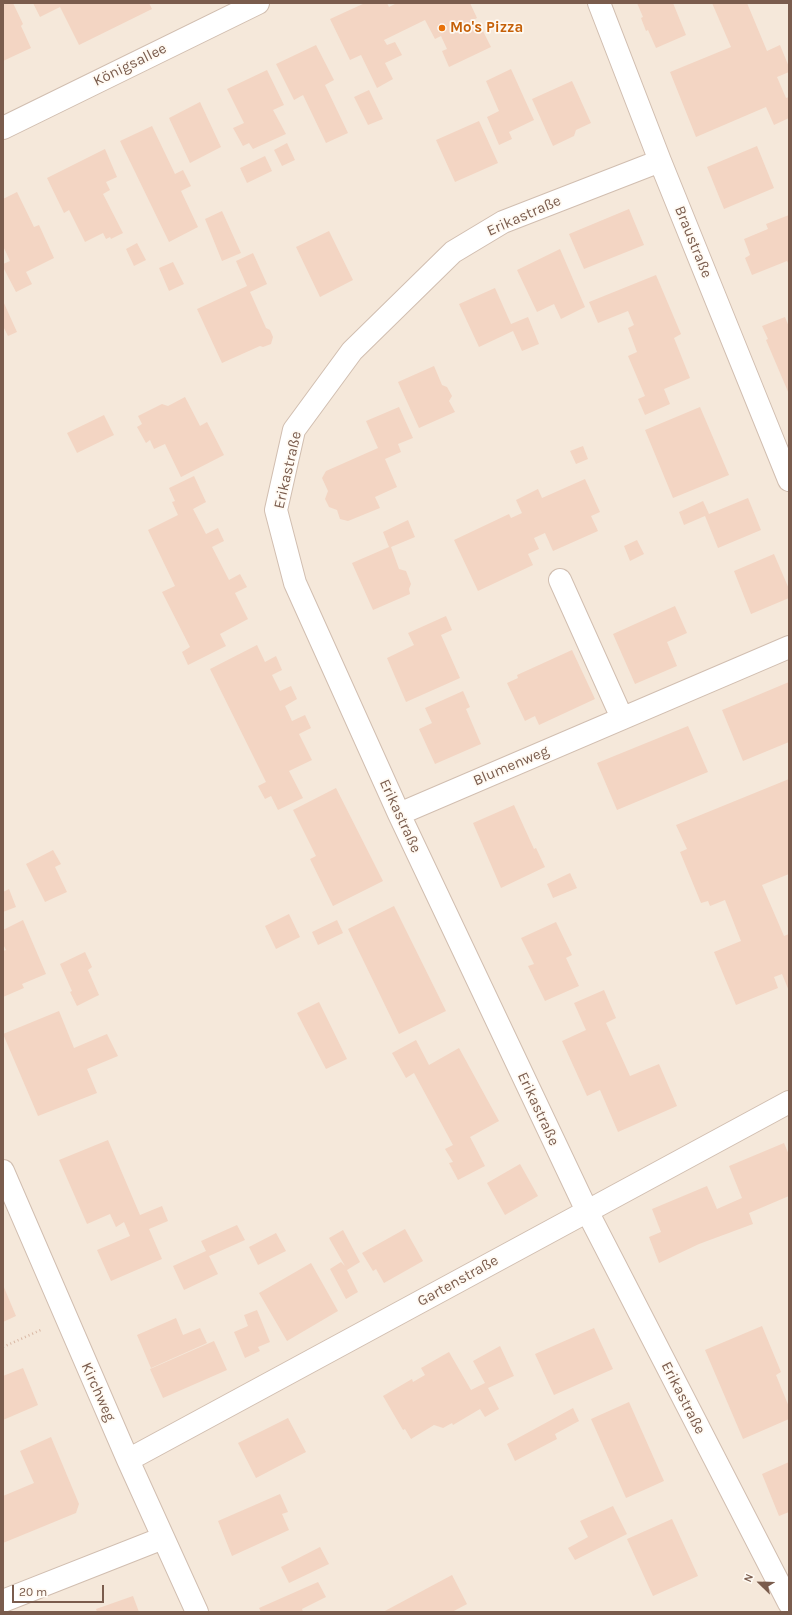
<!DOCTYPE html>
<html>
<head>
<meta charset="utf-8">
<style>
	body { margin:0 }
	#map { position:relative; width:792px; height:1615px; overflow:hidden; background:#fdf6ec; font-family:Karla,sans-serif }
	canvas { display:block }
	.frame { position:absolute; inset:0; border:4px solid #7a5c4d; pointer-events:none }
	.north { position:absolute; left:740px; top:1563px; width:40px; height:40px; -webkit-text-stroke:3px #fffaf3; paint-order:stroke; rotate:293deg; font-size:11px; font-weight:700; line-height:16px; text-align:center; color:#7a5c4d }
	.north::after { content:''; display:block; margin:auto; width:14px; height:18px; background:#7a5c4d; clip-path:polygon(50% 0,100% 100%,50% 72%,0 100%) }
	.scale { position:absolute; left:12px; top:1585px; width:92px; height:18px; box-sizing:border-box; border:2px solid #7a5c4d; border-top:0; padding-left:5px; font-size:12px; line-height:14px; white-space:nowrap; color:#7a5c4d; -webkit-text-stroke:3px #fffaf3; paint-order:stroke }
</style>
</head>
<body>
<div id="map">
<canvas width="792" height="1615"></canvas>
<div class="frame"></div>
<div class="north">N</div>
<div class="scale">20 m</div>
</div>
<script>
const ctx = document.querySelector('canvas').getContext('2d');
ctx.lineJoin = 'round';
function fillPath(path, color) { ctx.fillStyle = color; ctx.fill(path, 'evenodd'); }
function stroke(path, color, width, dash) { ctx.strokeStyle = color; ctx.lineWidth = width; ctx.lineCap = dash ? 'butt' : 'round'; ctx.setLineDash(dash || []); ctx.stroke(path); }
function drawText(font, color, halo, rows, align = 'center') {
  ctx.font = font + ' Karla,sans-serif'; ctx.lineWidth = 3.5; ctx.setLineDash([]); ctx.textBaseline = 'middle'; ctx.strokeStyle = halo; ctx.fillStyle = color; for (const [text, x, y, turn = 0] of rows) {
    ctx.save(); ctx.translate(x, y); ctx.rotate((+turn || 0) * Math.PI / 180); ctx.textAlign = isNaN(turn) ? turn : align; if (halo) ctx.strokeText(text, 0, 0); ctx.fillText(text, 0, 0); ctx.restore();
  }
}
fillPath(new Path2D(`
	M3 3H789V1612H3Z`), '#f5e8da');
fillPath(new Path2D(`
	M3 3H13L23 24 21 26 31 48 3 61Z
	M33 3H149L152 9 79 45 60 7 40 17Z
	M365 3H387L389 7 397 3H470L477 18 471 21 477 34 483 31 491 47 449 67 442 51 447 49 441 36 435 39 425 20 384 40 387 45 395 42 402 55 385 63 393 79 377 88 361 55 350 60 330 19Z
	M637 3H673L686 35 656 48 648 30 646 31 641 18 643 17Z
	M712 3H747L767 51 780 45 789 67V72L777 77 786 98 789 97V118L774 125 766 107 696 137 670 72 731 47Z
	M316 45 334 80 325 85 348 133 326 143 303 95 294 100 276 64Z
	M511 69 534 120 509 132 512 139 499 145 487 117 499 111 486 81Z
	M267 70 284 105 273 110 286 134 253 149 249 143 243 146 233 128 244 123 227 89Z
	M572 81 591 123 576 130 574 136 553 146 532 99Z
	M369 90 383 119 368 125 354 97Z
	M200 102 221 147 190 163 169 118Z
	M479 121 498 163 455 182 436 140Z
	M152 126 175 174 183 170 191 186 181 191 198 227 169 242 120 141Z
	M287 143 295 160 282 166 274 150Z
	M757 146 774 188 724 209 707 167Z
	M105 149 117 177 106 182 110 190 103 194 123 233 111 239 110 237 106 239 103 233 85 242 69 210 64 213 47 178Z
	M265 156 272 171 247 183 240 168Z
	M17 192 34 227 39 225 54 258 26 272 32 284 16 292 3 267V264L10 261 3 246V199Z
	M629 209 644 245 584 269 569 234Z
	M222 211 241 253 222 261 205 219Z
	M789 215V265L787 261 752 275 745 258 750 255 744 239 768 229 766 224Z
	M329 231 353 280 320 297 296 247Z
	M137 243 146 260 134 266 126 249Z
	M560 249 585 307 561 319 554 304 537 312 517 270Z
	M253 253 267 284 250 292 266 328 270 330 273 337 271 344 263 347 260 346 222 363 197 309 247 286 236 261Z
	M173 262 184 284 169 291 159 268Z
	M656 275 681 334 674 338 690 378 664 389 670 404 645 415 638 399 645 396 628 356 637 352 628 328 634 325 628 311 598 323 589 302Z
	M495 288 511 324 528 317 539 344 522 351 513 331 479 347 459 304Z
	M3 301 17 332 8 336 3 326Z
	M785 317 789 327V394L766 340 768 339 762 326Z
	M434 366 442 385 447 387 452 396 449 401 455 412 419 428 398 382Z
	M185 397 200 426 207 422 224 455 181 477 165 444 154 449 150 440 146 443 137 427 142 424 138 416 162 404 168 406Z
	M399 407 413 438 398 444 401 452 385 459 397 487 375 497 380 508 348 521 340 519 337 510 329 507 325 499 328 491 322 478 326 471 378 448 366 421Z
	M700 407 729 475 673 498 645 430Z
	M104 415 114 435 77 453 67 433Z
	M583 446 588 459 576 464 570 451Z
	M194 476 206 502 193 509 206 534 218 528 224 541 212 547 229 580 240 574 247 587 235 593 248 619 220 634 226 646 188 665 182 652 190 647 162 592 175 586 148 530 178 515 172 502 175 501 169 488Z
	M585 479 600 512 591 516 598 531 553 551 545 533 534 538 539 549 528 554 533 565 478 591 454 540 509 514 511 518 522 513 516 500 538 489 542 498Z
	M748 498 761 530 718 548 705 516 684 525 679 512 703 501 709 514Z
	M408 520 415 537 391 547 399 569 406 571 411 584 409 589 410 594 373 610 352 563 389 547 383 532Z
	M637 540 644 554 630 561 624 546Z
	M774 554 789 589V598L751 614 734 571Z
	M675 606 687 633 667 642 677 666 635 684 613 634Z
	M446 616 452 630 441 635 460 678 406 702 387 658 414 645 408 633Z
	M257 645 265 662 276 656 282 670 272 675 280 691 291 686 297 699 285 706 292 721 305 715 311 728 299 734 312 760 289 771 303 798 278 810 271 796 265 799 258 786 266 782 210 669Z
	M572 650 595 699 539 725 535 716 525 721 507 683 518 678 517 675Z
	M789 682V742L743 761 722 710Z
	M463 691 470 707 466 709 481 744 435 764 419 729 432 723 425 708Z
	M688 726 708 772 617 810 597 763Z
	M789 779V874L762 885 784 936 789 934V991L782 974 774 977 778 988 736 1005 714 952 741 941 725 900 710 906 708 901 701 903 680 852 687 849 676 825Z
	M336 788 383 881 333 906 310 859 316 856 293 810Z
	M514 805 534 849 536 848 545 867 501 888 473 823Z
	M53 850 61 864 55 867 67 892 45 902 26 864Z
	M570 873 577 888 553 898 547 884Z
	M9 889 16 907 3 912V892Z
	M394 906 446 1011 399 1034 348 929Z
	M289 914 300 937 276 949 265 926Z
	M23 920 46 974 22 984 24 988 3 997V951L6 950 3 944V930Z
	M337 920 343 933 318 945 312 932Z
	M556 922 572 955 566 958 579 986 545 1001 528 966 534 964 521 938Z
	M85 952 92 967 88 970 99 995 77 1006 70 992 72 991 60 964Z
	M604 990 616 1018 606 1023 630 1076 659 1064 677 1106 618 1132 600 1090 587 1096 562 1041 586 1030 574 1003Z
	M319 1002 347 1059 326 1069 297 1013Z
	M59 1011 74 1048 107 1034 118 1056 87 1069 97 1093 38 1116 3 1034Z
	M416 1040 429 1065 459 1048 499 1121 470 1137 485 1166 458 1180 449 1163 453 1162 445 1149 453 1145 414 1073 406 1078 392 1053Z
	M108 1140 140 1215 162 1206 168 1221 149 1229 162 1259 111 1281 97 1250 130 1236 124 1222 116 1227 110 1214 87 1224 59 1160Z
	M784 1143 789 1155V1196L749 1213 753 1224 699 1244 659 1263 649 1237 661 1232 652 1209 707 1186 717 1209 742 1198 729 1166Z
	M520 1164 538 1196 505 1215 487 1183Z
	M237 1225 245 1240 209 1256 218 1274 184 1290 173 1266 206 1251 201 1241Z
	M405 1229 423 1261 384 1283 376 1269 373 1271 362 1253Z
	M343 1230 360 1262 347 1270 358 1292 346 1299 330 1269 341 1262 345 1266 329 1238Z
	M276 1233 286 1251 258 1265 249 1247Z
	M311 1263 338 1311 287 1341 259 1293Z
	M3 1285 16 1316 3 1322Z
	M257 1310 270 1342 258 1347 260 1351 245 1358 234 1332 248 1326 244 1315Z
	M176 1318 183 1335 200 1328 207 1343 151 1368 137 1335Z
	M762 1326 781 1372 776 1375 789 1407V1419L743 1439 705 1350Z
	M594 1328 613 1369 554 1395 535 1354Z
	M214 1341 227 1370 163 1398 150 1369Z
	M500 1346 514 1376 488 1388 499 1409 485 1417 480 1409 453 1425 452 1423 443 1428 434 1425 411 1439 405 1429 403 1430 383 1396 412 1379 413 1382 425 1375 421 1368 449 1352 471 1390 485 1383 473 1361Z
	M23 1368 38 1405 3 1420V1376Z
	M629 1402 664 1481 626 1498 591 1419Z
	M573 1408 579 1421 555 1434 557 1439 515 1461 507 1444Z
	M288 1418 306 1452 256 1478 238 1443Z
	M51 1437 79 1504 76 1513 3 1543V1496L34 1483 20 1451Z
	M789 1462V1512L779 1516 762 1474Z
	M280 1494 288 1512 282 1514 289 1530 232 1556 218 1521Z
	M613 1506 627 1534 575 1560 568 1548 588 1537 580 1521Z
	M672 1519 698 1576 653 1596 627 1539Z
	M320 1547 329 1564 289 1583 281 1567Z
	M452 1575 467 1604 452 1612H383Z
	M318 1582 326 1597 302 1609 303 1612H261L259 1608Z
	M133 1596 139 1612H97L96 1609Z`), '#f3d5c3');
const minor = new Path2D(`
	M599 3 660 161 789 480
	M660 161 503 222 453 252 352 351 294 430 276 510 295 583 399 814 587 1211 789 1603
	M560 580 622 718
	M399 814 789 647
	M3 1171 128 1460 197 1612
	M128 1460 789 1102
	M3 1601 163 1538`);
const tertiary = new Path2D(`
	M3 128 258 3`);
stroke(minor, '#d1beb0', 24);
stroke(tertiary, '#d1beb0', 24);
stroke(new Path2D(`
	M3 1347 43 1329`), '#d9b8a5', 2.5, [1, 3]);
stroke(minor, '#fff', 22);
stroke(tertiary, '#fff', 22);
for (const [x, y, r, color] of [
	[442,28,4,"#e8710a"]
]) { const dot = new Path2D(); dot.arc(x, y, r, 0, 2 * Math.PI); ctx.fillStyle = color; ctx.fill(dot); stroke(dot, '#fffaf3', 1.5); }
drawText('bold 15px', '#c56008', '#fffaf3', [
	["Mo's Pizza",450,28]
], 'left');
drawText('15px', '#7a5c4d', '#fffaf3', [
	["Königsallee",130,65,-26],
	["Erikastraße",524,216,-24],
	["Braustraße",693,242,68],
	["Erikastraße",288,470,-77],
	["Blumenweg",511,766,-23],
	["Erikastraße",400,816,65],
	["Erikastraße",538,1109,65],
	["Gartenstraße",458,1281,-29],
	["Kirchweg",98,1392,66],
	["Erikastraße",683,1398,63]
]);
</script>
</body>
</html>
